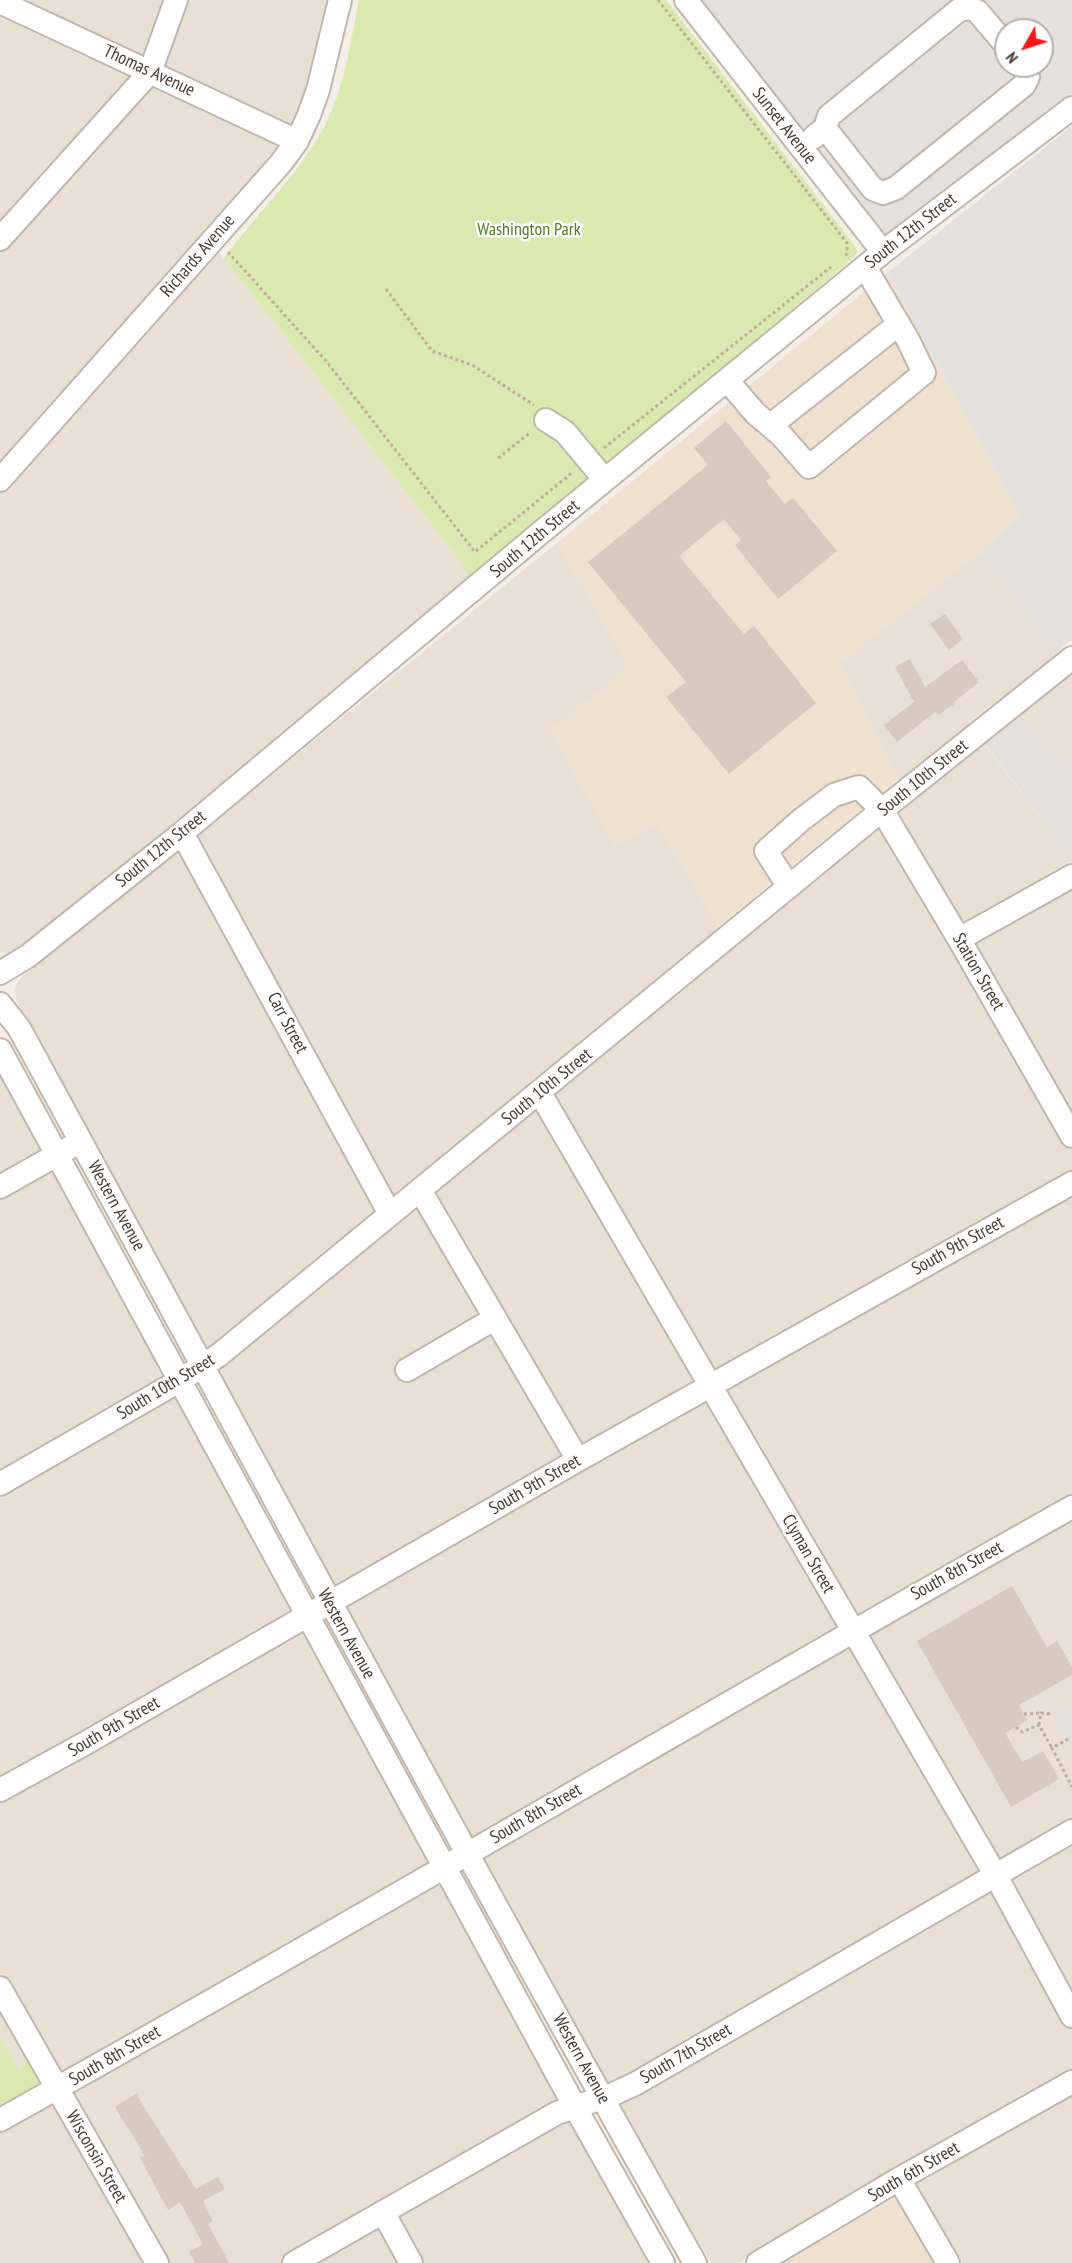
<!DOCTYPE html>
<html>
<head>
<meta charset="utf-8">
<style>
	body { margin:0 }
	#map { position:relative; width:1072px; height:2263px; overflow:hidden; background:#f4eee7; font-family:"PT Sans Narrow",sans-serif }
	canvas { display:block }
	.north { position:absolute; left:994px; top:18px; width:60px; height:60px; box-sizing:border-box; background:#fff; border:2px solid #b5b2af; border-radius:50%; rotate:231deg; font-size:16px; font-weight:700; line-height:24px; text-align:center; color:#473e36 }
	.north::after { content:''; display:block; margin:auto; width:21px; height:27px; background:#ff1317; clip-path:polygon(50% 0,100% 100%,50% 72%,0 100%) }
</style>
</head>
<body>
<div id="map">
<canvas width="1072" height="2263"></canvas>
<div class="north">N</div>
</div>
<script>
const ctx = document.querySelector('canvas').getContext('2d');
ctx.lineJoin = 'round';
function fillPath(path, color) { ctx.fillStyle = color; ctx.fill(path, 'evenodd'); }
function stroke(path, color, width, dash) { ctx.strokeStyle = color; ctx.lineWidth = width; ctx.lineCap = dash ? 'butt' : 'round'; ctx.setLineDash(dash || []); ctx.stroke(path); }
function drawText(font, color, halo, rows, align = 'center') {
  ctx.font = font + ' "PT Sans Narrow",sans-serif'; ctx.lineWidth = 5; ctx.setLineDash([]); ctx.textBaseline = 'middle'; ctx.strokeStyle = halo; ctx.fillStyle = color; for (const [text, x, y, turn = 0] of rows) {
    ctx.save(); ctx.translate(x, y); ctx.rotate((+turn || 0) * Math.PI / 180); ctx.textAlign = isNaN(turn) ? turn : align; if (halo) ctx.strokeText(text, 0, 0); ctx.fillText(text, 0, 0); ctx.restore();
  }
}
fillPath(new Path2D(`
	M0 0H329L308 90 301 110 272 158 204 240 224 258 473 578 53 921 21 945 10 953H3L0 951Z
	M557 543 629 667 550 731 616 846 656 823 733 949 910 804 840 663 980 552 1072 671V754L1058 765 1004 695 968 723 1072 858V2263H956L901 2168 738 2263H713L709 2260 567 2015 16 1000 15 989 18 981 23 976 86 926Z
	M0 1071 652 2263H0Z`), '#e8dfd5');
fillPath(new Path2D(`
	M693 0H1072V95L897 235 887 239ZM1006 30H1042V66H1006Z
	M1072 126V639L1057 652 980 552 1020 515 887 273Z
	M1021 716 1058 765 1072 754V858L985 744Z`), '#e6e0dc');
fillPath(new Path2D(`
	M887 273 1020 515 980 552 840 663 898 779 719 926 656 823 616 846 550 731 629 667 557 543Z
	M902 2194 941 2263H782Z`), '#eee1d0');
fillPath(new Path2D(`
	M359 0H666L855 246 857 252 852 259 473 578 224 258C256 215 295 178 322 131 344 92 350 44 359 0Z
	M0 2037 20 2072 23 2063 28 2060C33 2069 42 2078 37 2089L0 2110Z`), '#d9e9af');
fillPath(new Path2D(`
	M1072 1703V1746L1053 1714Z`), '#e2dfdc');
fillPath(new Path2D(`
	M726 421 771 477 766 481 785 504 793 498 837 551 778 599 735 545 741 540 724 519 679 556 744 634 754 626 816 703 729 774 666 697 686 682 588 562 708 465 694 448Z
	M945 614 963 639 949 650 930 624Z
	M910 659 925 687 962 660 979 682 953 703 954 704 938 715 935 712 897 742 884 725 914 702 895 667Z
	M1012 1586 1047 1647 1057 1641 1072 1667V1675L1019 1705 1027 1720 1005 1733 1022 1762 1043 1751 1059 1779 1011 1807 917 1641Z
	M136 2094 196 2189 218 2177 225 2189 203 2201 213 2221 208 2224 229 2263H195L189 2252 203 2244 180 2202 168 2210 140 2158 145 2156 115 2107Z`), '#d9cabf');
const minor = new Path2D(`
	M686 0 883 252
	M0 2 297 141
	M825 128 873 189 883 193 896 188 1024 85 1028 77 1023 66
	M814 137 825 128 829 116 959 10 970 8 977 11 1006 45
	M0 239 150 72 176 0
	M727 380 755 413 781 435 809 467 924 373 908 340 865 267
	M546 420 565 432 605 480
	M771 425 899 324
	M0 480 281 163 297 141 309 115 318 90 340 0
	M182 833 390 1214
	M789 887 766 851 801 820 834 795 859 787 882 810 959 939 1072 1136
	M959 939 1072 876
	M0 973 28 956 182 833 539 534 883 252 1072 108
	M0 1004 19 1028C244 1440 464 1855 695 2263
	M0 1050 575 2107 663 2263
	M540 1093 996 1876 1072 2016
	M0 1187 69 1148
	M420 1190 578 1460
	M407 1370 494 1319
	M0 1484 179 1381 219 1355 882 810 1072 658
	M0 1790 84 1744 578 1460 1072 1183
	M0 1988 157 2263
	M0 2120C360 1920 713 1709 1072 1507
	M899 2179 948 2263
	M383 2212 411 2263
	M294 2263 557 2113 611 2095 635 2084 1072 1831
	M758 2263 899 2179 1072 2082`);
stroke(minor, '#c3b7ac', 26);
stroke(new Path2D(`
	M658 0 847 243V254L845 255
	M228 252 326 361 475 552 573 472
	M386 289 432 351 472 365 534 405
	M604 448 831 267
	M498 458 531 432
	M1024 1714 1041 1713
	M1039 1725 1041 1713 1053 1714
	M1016 1727 1022 1732 1039 1725 1052 1748
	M1068 1739 1052 1748 1072 1787`), '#c2ad9a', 3, [3, 3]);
stroke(minor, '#fff', 22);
drawText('18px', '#473e36', '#fff', [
	["Thomas Avenue",149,71,25],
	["Sunset Avenue",784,126,52],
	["South 12th Street",911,231,-38],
	["Richards Avenue",198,256,-49],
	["South 12th Street",535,539,-40],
	["South 10th Street",923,778,-39],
	["South 12th Street",161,849,-39],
	["Station Street",978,972,60],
	["Carr Street",287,1023,62],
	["South 10th Street",547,1087,-39],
	["Western Avenue",116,1206,61],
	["South 9th Street",958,1246,-29],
	["South 10th Street",166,1387,-31],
	["South 9th Street",535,1485,-30],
	["Clyman Street",808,1554,60],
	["South 8th Street",957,1571,-29],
	["Western Avenue",346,1634,61],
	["South 9th Street",114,1727,-30],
	["South 8th Street",536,1814,-30],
	["South 7th Street",686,2054,-30],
	["South 8th Street",115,2056,-30],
	["Western Avenue",581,2059,61],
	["Wisconsin Street",96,2157,60],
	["South 6th Street",914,2172,-30]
]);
drawText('18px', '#557b27', '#fff', [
	["Washington Park",529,230]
]);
</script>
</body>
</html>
